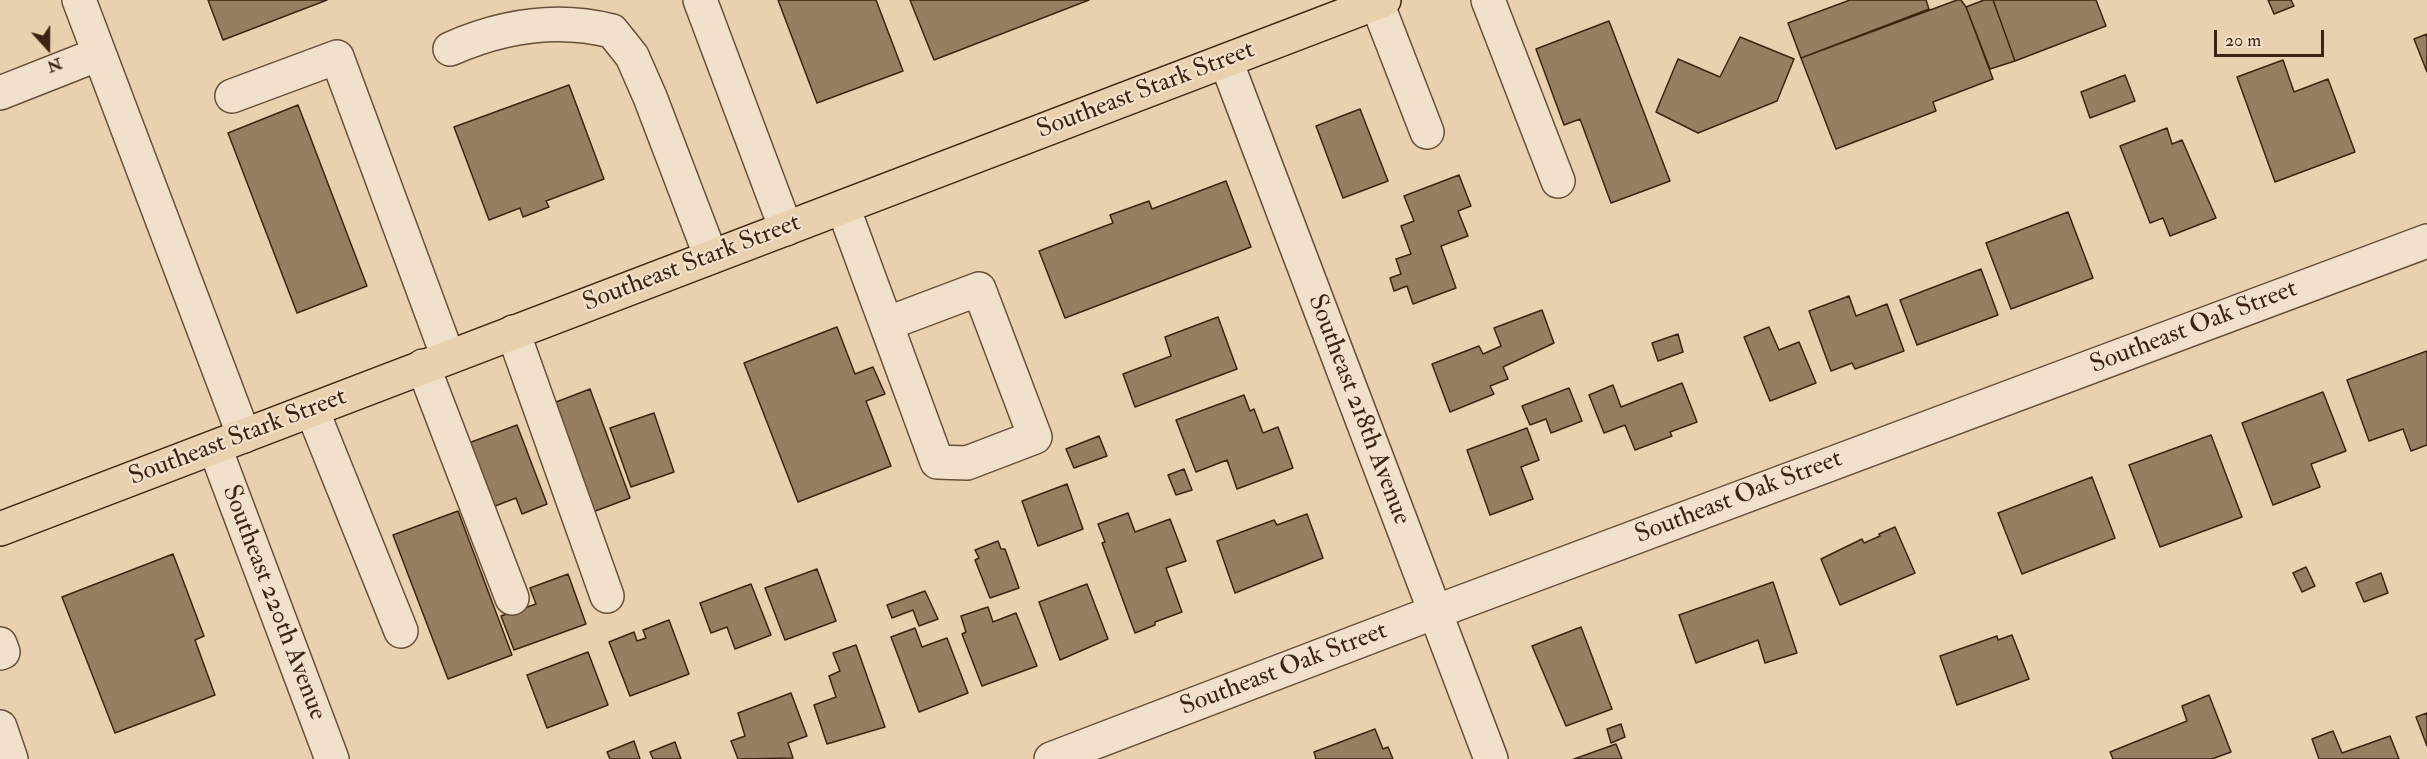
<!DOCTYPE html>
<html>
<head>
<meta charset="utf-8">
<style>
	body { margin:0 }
	#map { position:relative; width:2427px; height:759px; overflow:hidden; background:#e9d1af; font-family:"IM FELL Double Pica",serif }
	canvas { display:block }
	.north { position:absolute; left:18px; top:18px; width:60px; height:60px; -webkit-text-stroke:4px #f1e1cb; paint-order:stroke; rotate:159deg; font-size:16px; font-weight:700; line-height:24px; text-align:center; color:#3d2410 }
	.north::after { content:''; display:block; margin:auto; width:21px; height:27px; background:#3d2410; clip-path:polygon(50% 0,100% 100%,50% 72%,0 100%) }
	.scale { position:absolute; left:2214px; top:30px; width:110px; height:27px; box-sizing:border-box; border:3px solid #3d2410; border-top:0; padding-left:8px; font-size:18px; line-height:21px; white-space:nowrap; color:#3d2410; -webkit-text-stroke:4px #f1e1cb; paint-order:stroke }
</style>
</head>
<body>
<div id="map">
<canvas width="2427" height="759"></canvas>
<div class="north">N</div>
<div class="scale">20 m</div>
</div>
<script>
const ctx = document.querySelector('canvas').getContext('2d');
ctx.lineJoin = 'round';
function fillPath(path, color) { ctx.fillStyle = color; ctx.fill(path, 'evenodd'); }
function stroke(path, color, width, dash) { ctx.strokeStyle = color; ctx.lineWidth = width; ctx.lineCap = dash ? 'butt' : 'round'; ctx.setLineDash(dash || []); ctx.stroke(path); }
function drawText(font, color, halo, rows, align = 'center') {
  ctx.font = font + ' "IM FELL Double Pica",serif'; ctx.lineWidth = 4.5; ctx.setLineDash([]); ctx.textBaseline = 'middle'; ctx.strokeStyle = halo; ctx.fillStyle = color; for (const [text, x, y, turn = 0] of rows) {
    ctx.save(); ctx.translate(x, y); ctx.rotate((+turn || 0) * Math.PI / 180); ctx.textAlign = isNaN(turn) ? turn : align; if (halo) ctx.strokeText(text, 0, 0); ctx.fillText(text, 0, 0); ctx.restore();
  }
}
const building = new Path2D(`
	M208 0H327L223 40Z
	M778 0H876L903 71 817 103Z
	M910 0H1089L934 60Z
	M1850 0H1926L1929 9 1801 58 1788 23Z
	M1957 0H1961L1966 7 1993 79 1933 102 1936 111 1836 149 1801 58Z
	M1984 0H1993L2015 61 1990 69 1966 7Z
	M1993 0H2096L2106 26 2015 61Z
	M2268 0H2291L2294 6 2274 14Z
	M1609 21 1670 181 1611 203 1580 119 1564 125 1536 49Z
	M2427 34V72L2414 39Z
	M1740 37 1794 59 1777 101 1698 133 1656 112 1678 59 1720 77Z
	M2283 60 2294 92 2328 79 2355 152 2275 182 2237 77Z
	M2125 75 2135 101 2090 118 2081 92Z
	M569 85 604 179 546 201 549 207 523 217 520 208 489 220 454 127Z
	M298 105 367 286 297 313 228 133Z
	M1360 109 1388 181 1343 198 1316 126Z
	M2167 128 2172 144 2182 140 2216 218 2170 236 2163 218 2150 223 2120 146Z
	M1459 175 1471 206 1458 211 1468 236 1441 246 1456 288 1413 304 1407 286 1394 291 1390 278 1401 274 1396 259 1411 254 1401 226 1414 221 1404 196Z
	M1226 181 1251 247 1065 318 1039 251 1113 223 1110 215 1149 201 1152 209Z
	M2068 212 2093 278 2011 309 1986 243Z
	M1981 269 1998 315 1917 345 1900 300Z
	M1849 296 1856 316 1887 304 1904 351 1855 369 1852 363 1831 371 1809 311Z
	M1542 310 1554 343 1503 367 1508 379 1490 386 1494 394 1450 412 1432 364 1479 346 1483 354 1501 346 1494 328Z
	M1218 317 1237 369 1135 407 1123 374 1171 356 1165 337Z
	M837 327 855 374 873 367 885 394 866 401 891 466 798 502 744 363Z
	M1769 327 1779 350 1799 342 1816 383 1770 401 1744 337Z
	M1678 334 1683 352 1658 361 1652 343Z
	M2427 351V445L2411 451 2403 429 2369 441 2347 380Z
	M1682 383 1697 422 1670 432 1672 436 1635 450 1625 425 1604 433 1589 395 1613 385 1621 407Z
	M1569 388 1582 421 1551 433 1546 419 1530 425 1522 406Z
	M590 389 630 498 590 513 551 404Z
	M2323 392 2346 451 2311 464 2320 487 2273 505 2242 423Z
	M1244 395 1250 411 1254 409 1263 433 1278 427 1293 468 1237 489 1227 460 1196 472 1176 420Z
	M654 413 674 472 631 487 610 428Z
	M517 425 547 504 522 514 516 498 490 508 466 444Z
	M1527 428 1539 460 1521 467 1533 499 1490 515 1467 450Z
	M2211 435 2242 517 2160 547 2129 465Z
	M1099 436 1107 456 1074 468 1066 449Z
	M1184 469 1192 490 1176 495 1168 475Z
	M2092 477 2115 538 2022 574 1998 513Z
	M1067 484 1083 529 1038 546 1022 501Z
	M458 511 512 655 448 679 393 535Z
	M1128 513 1135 532 1170 519 1186 561 1166 568 1182 612 1155 622V625L1135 633 1102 543 1105 542 1098 524Z
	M1307 514 1323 558 1235 593 1217 541 1274 520 1277 525Z
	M1895 527 1915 573 1840 605 1821 559 1862 539 1864 543 1880 536 1879 534Z
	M998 541 1001 549H1005L1019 588 990 598 975 560 979 558 975 550Z
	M173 554 204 636 195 640 215 695 115 733 62 597Z
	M2306 567 2315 586 2302 592 2293 573Z
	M817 569 836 621 785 640 765 588Z
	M2381 573 2388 593 2364 602 2356 583Z
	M568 574 586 624 514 650 501 616 536 604 530 588Z
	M1773 582 1797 653 1765 663 1758 640 1696 663 1679 615Z
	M751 584 771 635 735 649 727 627 711 633 700 603Z
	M1087 584 1108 639 1060 660 1039 602Z
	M925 591 938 619 919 626 913 610 892 618 887 605Z
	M988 607 993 622 1016 613 1037 666 982 686 962 634 966 632 961 616Z
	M669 620 689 674 630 696 609 642 634 632 637 641 646 638 643 630Z
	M1581 627 1612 709 1566 726 1532 646Z
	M915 628 922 647 947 638 968 693 919 712 891 637Z
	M2012 635 2029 679 1957 705 1940 656 1997 636 1998 640Z
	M856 645 885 727 827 744 814 705 836 697 829 676 840 671 833 653Z
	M588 652 608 705 547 728 527 675Z
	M791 693 807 736 788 743 793 758 738 759 731 741 745 736 738 713Z
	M2209 695 2231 752 2212 759H2113L2110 752 2187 721 2182 706Z
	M2427 713V746L2416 717Z
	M1621 724 1625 737 1611 743 1607 729Z
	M1375 729 1383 749 1388 747 1393 759H1316L1314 752Z
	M2333 731 2342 753 2390 736 2399 759H2319L2312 739Z
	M634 741 640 759H610L607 752Z
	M675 742 681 759H653L650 752Z
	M1616 744 1622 759H1574Z`);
fillPath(building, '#967e63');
stroke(building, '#3d2410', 1.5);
const minor = new Path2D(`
	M79 0 244 436
	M700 0 786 229
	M1488 0 1558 181
	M1377 3 1427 132
	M450 49C502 26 556 17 612 31L632 56 650 97 711 257
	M1226 61 1491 759
	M0 93 99 54
	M232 96 337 57 448 357
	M843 207 937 462 967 463 1035 437 979 289 886 324
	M513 332 607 596
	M423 366 512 598
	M312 410 401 631
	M215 448 332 759
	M0 644 3 652 0 653
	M0 727 11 759
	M1051 759 1435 612 2427 241`);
const major = new Path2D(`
	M0 529 1384 0`);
stroke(minor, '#684f38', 36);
stroke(major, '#3d2410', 36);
stroke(minor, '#f1e1cb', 33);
stroke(major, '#e9d1af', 33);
drawText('26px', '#3d2410', '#f1e1cb', [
	["Southeast Stark Street",1146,91,-21],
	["Southeast Stark Street",692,264,-21],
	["Southeast Oak Street",2194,328,-21],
	["Southeast 218th Avenue",1358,410,69],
	["Southeast Stark Street",238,438,-21],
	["Southeast Oak Street",1739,498,-21],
	["Southeast 220th Avenue",273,603,69],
	["Southeast Oak Street",1284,670,-21]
]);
</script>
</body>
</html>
